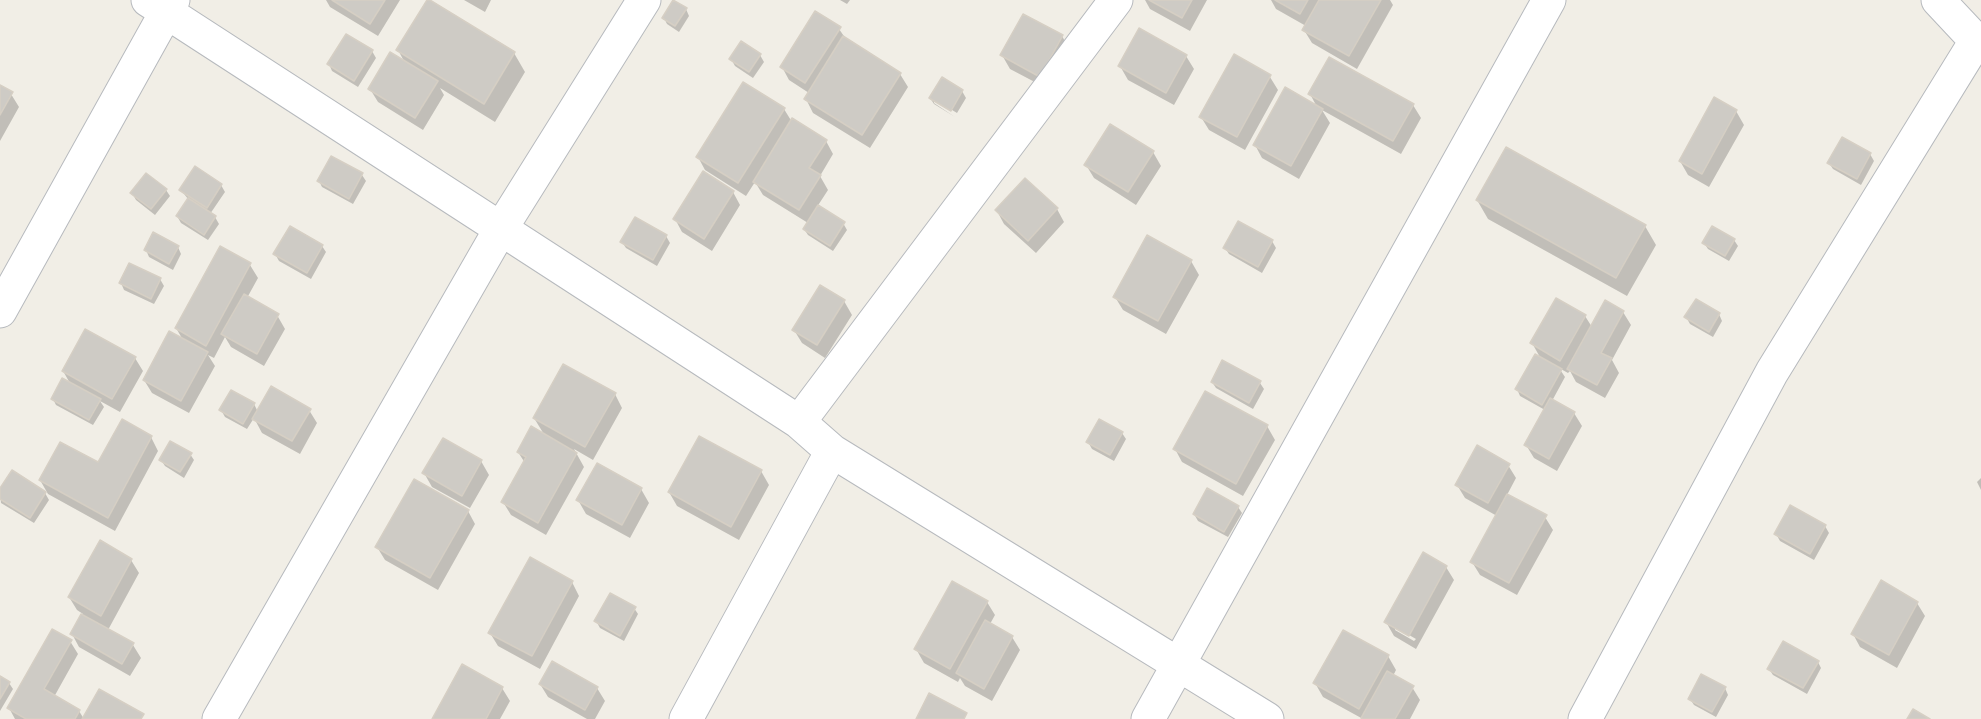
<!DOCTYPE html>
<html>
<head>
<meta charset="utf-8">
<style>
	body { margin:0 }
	canvas { display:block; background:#f1eee6 }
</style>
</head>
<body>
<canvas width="1981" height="719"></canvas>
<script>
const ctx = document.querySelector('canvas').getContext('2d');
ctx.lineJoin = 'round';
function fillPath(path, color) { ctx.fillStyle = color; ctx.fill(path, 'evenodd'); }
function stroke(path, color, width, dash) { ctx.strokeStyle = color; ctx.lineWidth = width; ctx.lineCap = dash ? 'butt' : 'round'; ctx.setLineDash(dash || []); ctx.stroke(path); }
fillPath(new Path2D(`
	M326 0H400L378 36 330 7Z
	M464 0H491L485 12Z
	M840 0H850L847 4Z
	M1145 0H1207L1190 31 1150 9Z
	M1271 0H1390L1393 5 1357 69 1312 43 1304 30 1306 26 1276 9Z
	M686 9 689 16 679 32 667 24 664 18Z
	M839 29 846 39 900 74 908 87 870 148 813 113 806 99 809 93 789 80 782 67Z
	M1062 36 1070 50 1048 89 1010 69 1002 55Z
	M398 50 514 53 525 72 495 122 440 88 444 95 423 130 378 102 370 89 405 63Z
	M372 51 376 58 358 87 332 71 329 64Z
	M760 55 764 62 753 78 735 66 731 59Z
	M1186 56 1194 69 1174 105 1128 80 1120 66Z
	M1235 56 1270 77 1278 90 1245 150 1209 130 1201 117Z
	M0 87 11 94 19 107 0 141Z
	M962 91 966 98 957 113 934 99V103L955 117 934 104 930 98Z
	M1310 94 1413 105 1421 118 1401 154 1322 110 1330 123 1299 179 1262 158 1255 145 1317 107Z
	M1715 100 1736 111 1744 125 1709 187 1688 175 1680 161Z
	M784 109 792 122 826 141 833 154 820 176 828 190 817 207 843 223 847 230 833 251 808 235 804 229 808 223 763 195 755 182 746 196 705 170 698 157Z
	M1153 152 1161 166 1136 205 1094 178 1086 165Z
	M1870 154 1874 161 1861 185 1833 169 1829 163Z
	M362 175 366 181 353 204 322 187 319 181Z
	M221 185 225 192 210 214 215 217 219 224 208 240 181 223 177 216 188 199 181 190Z
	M166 190 170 196 155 215 136 200 132 193Z
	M733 192 740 205 712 251 682 232 675 219Z
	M1477 200 1645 226 1656 245 1627 296 1488 219Z
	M1057 209 1064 222 1036 253 1004 224 997 211Z
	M666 236 670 243 657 266 626 248 622 242Z
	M1734 240 1738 246 1729 261 1708 249 1704 243Z
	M1272 241 1276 248 1262 273 1229 254 1225 248Z
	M322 246 326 252 311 279 279 261 275 254Z
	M178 247 181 254 173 270 149 257 146 250Z
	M1191 261 1199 275 1166 334 1123 310 1115 297Z
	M250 265 258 278 247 298 277 315 285 329 264 366 231 347 225 337 214 358 208 355 215 366 189 413 152 393 144 380 183 340 176 328Z
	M160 279 164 286 154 304 124 290 121 283Z
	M844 301 852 315 825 358 802 343 794 330Z
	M1623 312 1631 325 1612 360 1619 373 1605 398 1576 382 1570 371 1568 373 1559 368 1565 377 1552 401 1574 413 1582 426 1557 471 1534 458 1526 445 1545 410 1520 396 1517 389 1541 359 1532 343 1585 316 1592 327Z
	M1719 314 1722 321 1713 337 1690 324 1686 317Z
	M135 358 143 371 120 412 100 401 104 407 93 425 56 405 53 399 71 385 63 371Z
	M1223 362 1260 383 1264 389 1253 409 1216 388 1212 382Z
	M615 394 622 408 593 460 574 449 584 467 546 535 511 515 503 502 525 463 518 452 545 436 534 418Z
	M254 404 258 412 309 410 317 423 300 454 262 433 254 418 247 429 225 417 221 410Z
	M1267 426 1275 440 1243 496 1182 462 1175 449Z
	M1122 433 1126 439 1114 461 1092 449 1088 442Z
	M151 437 158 451 115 531 48 494 40 480 99 464Z
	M699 438 761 471 769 485 739 540 677 506 669 492Z
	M190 454 194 460 184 478 165 466 161 460Z
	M481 461 489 475 470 508 432 487 424 473Z
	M1508 465 1516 478 1507 495 1545 517 1553 530 1517 595 1480 575 1472 562 1497 516 1465 498 1457 485Z
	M1981 478V490L1977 482Z
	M641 489 649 503 630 538 586 514 578 500Z
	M0 491 45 493 49 500 34 523 1 503Z
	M1238 507 1242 513 1228 537 1198 521 1194 514Z
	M468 511 475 524 438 590 385 560 377 547Z
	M1825 526 1829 533 1814 560 1780 541 1776 534Z
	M131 560 139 573 108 630 133 645 141 658 130 676 79 647 72 634 83 614 77 610 69 597Z
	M1446 567 1454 580 1416 649 1394 636 1386 622ZM1395 627 1416 639 1414 641 1395 630Z
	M572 582 579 596 540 669 498 646 490 633Z
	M987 602 995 615 990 624 1012 637 1020 650 992 701 965 686 960 678 958 682 924 663 916 649Z
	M1917 603 1925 616 1897 668 1860 647 1853 634Z
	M634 608 638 614 624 641 600 628 596 621Z
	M70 641 78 654 54 697 79 711 84 719H15L9 708Z
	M1388 656 1396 670 1393 676 1412 687 1420 700 1410 719H1363L1323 697 1315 683Z
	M1818 662 1821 668 1807 694 1773 675 1769 669Z
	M0 678 9 683 13 689 0 711Z
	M540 684 597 688 605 701 595 719H587L548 697Z
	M502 688 510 701 500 719H433Z
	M1725 688 1728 695 1716 717 1694 705 1690 699Z`), '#0003');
const building = new Path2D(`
	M332 0H385L370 24Z
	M427 0H430L515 52 484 104 396 50Z
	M673 0 687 8 675 26 662 18Z
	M1149 0H1192L1182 18Z
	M1275 0H1308L1300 14Z
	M1319 0H1381L1349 56 1302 30Z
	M815 11 841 27 805 83 780 67Z
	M1023 14 1063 35 1040 77 1000 55Z
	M1139 28 1187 55 1166 93 1118 66Z
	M346 34 373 50 354 81 327 64Z
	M843 36 901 73 862 135 804 99Z
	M741 41 761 54 749 72 729 59Z
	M390 52 438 81 415 118 368 89Z
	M1234 54 1271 75 1237 137 1199 117Z
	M1329 57 1414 104 1393 141 1308 94Z
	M942 77 963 90 951 111 929 98Z
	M743 82 785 108 738 183 696 157Z
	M0 85 13 92 0 115Z
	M1285 87 1323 109 1291 166 1253 145Z
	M1714 97 1737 110 1702 174 1679 161Z
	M792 118 827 140 809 168 821 175 799 210 753 182Z
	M1110 124 1154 151 1128 192 1084 165Z
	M1842 137 1871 153 1857 179 1827 163Z
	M1506 147 1646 225 1616 278 1476 200Z
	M331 156 363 173 349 199 317 181Z
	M195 166 222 184 207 208 179 190Z
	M703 171 734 191 704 239 673 219Z
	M146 173 167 189 151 209 130 193Z
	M1025 178 1058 208 1028 241 995 210Z
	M188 198 216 216 204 235 176 216Z
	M818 205 845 222 830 246 803 229Z
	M635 217 667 235 653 260 620 242Z
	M1238 221 1273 240 1258 267 1223 248Z
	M290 226 323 245 307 273 273 254Z
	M1712 226 1735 239 1725 256 1702 243Z
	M153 232 179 246 169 264 144 250Z
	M1147 235 1192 260 1158 321 1113 297Z
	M220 246 251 263 206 346 175 328Z
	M129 263 161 278 151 299 119 283Z
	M820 285 845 300 817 345 792 330Z
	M244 294 279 314 257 354 221 334Z
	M1556 298 1586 315 1560 361 1530 343Z
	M1696 299 1720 313 1709 332 1684 317Z
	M1605 300 1624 311 1601 353 1612 358 1597 385 1567 369Z
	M85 329 136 357 112 399 62 371Z
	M169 331 208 352 181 401 143 380Z
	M1535 354 1562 369 1542 405 1515 389Z
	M1222 360 1261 381 1249 403 1211 382Z
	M563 364 616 393 585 447 533 418Z
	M62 378 101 399 89 420 51 399Z
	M271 386 311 409 292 441 252 419Z
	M231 390 255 403 243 424 219 410Z
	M1205 391 1268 425 1236 484 1173 449Z
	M1550 398 1575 412 1549 459 1524 445Z
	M122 419 152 436 108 518 39 480 60 442 98 462Z
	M1099 419 1123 432 1110 455 1086 442Z
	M531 426 577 453 538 523 501 502 526 457 517 452Z
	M699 436 762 470 731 527 668 492Z
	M443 438 482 460 462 496 422 473Z
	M170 441 192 453 180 472 159 460Z
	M1477 445 1510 464 1488 503 1455 485Z
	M597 463 642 488 622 525 576 500Z
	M12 470 46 492 30 518 0 499V488Z
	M414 479 469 510 430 578 375 547Z
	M1207 488 1239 506 1224 532 1193 514Z
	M1507 494 1547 515 1509 583 1470 562Z
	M1790 505 1826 525 1810 554 1774 534Z
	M100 540 132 559 101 616 68 597Z
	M1423 552 1447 566 1409 636 1384 622Z
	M530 557 573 581 532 656 488 633Z
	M1881 580 1918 602 1889 655 1851 634Z
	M952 581 988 601 950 669 914 649Z
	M610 593 636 607 620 636 594 621Z
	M81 614 134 643 122 664 70 634Z
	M985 620 1013 636 984 689 956 673Z
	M52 629 72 640 44 689 80 710 75 719H26L7 708Z
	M1343 630 1389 655 1359 709 1313 683Z
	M1783 641 1819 661 1803 688 1767 669Z
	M552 661 598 687 585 710 539 684Z
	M462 664 503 687 486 719H432Z
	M1387 671 1414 686 1395 719H1363L1361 718Z
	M1701 674 1726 687 1712 712 1688 699Z
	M0 676 10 682 0 699Z
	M99 689 144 714 141 719H82Z
	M929 693 967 713 964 719H916Z
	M1913 709 1930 719H1907Z`);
fillPath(building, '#cecbc5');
stroke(building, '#d6cfc4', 1.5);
const street = new Path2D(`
	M148 0 799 422 832 451 1267 719
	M1938 0 1981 46
	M0 311 173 0
	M799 422 1116 0
	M219 719 500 230 644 0
	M686 719 832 451
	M1148 719 1549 0
	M1585 719 1772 372 1976 41`);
stroke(street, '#b7babe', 35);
stroke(street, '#fff', 33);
</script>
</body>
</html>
